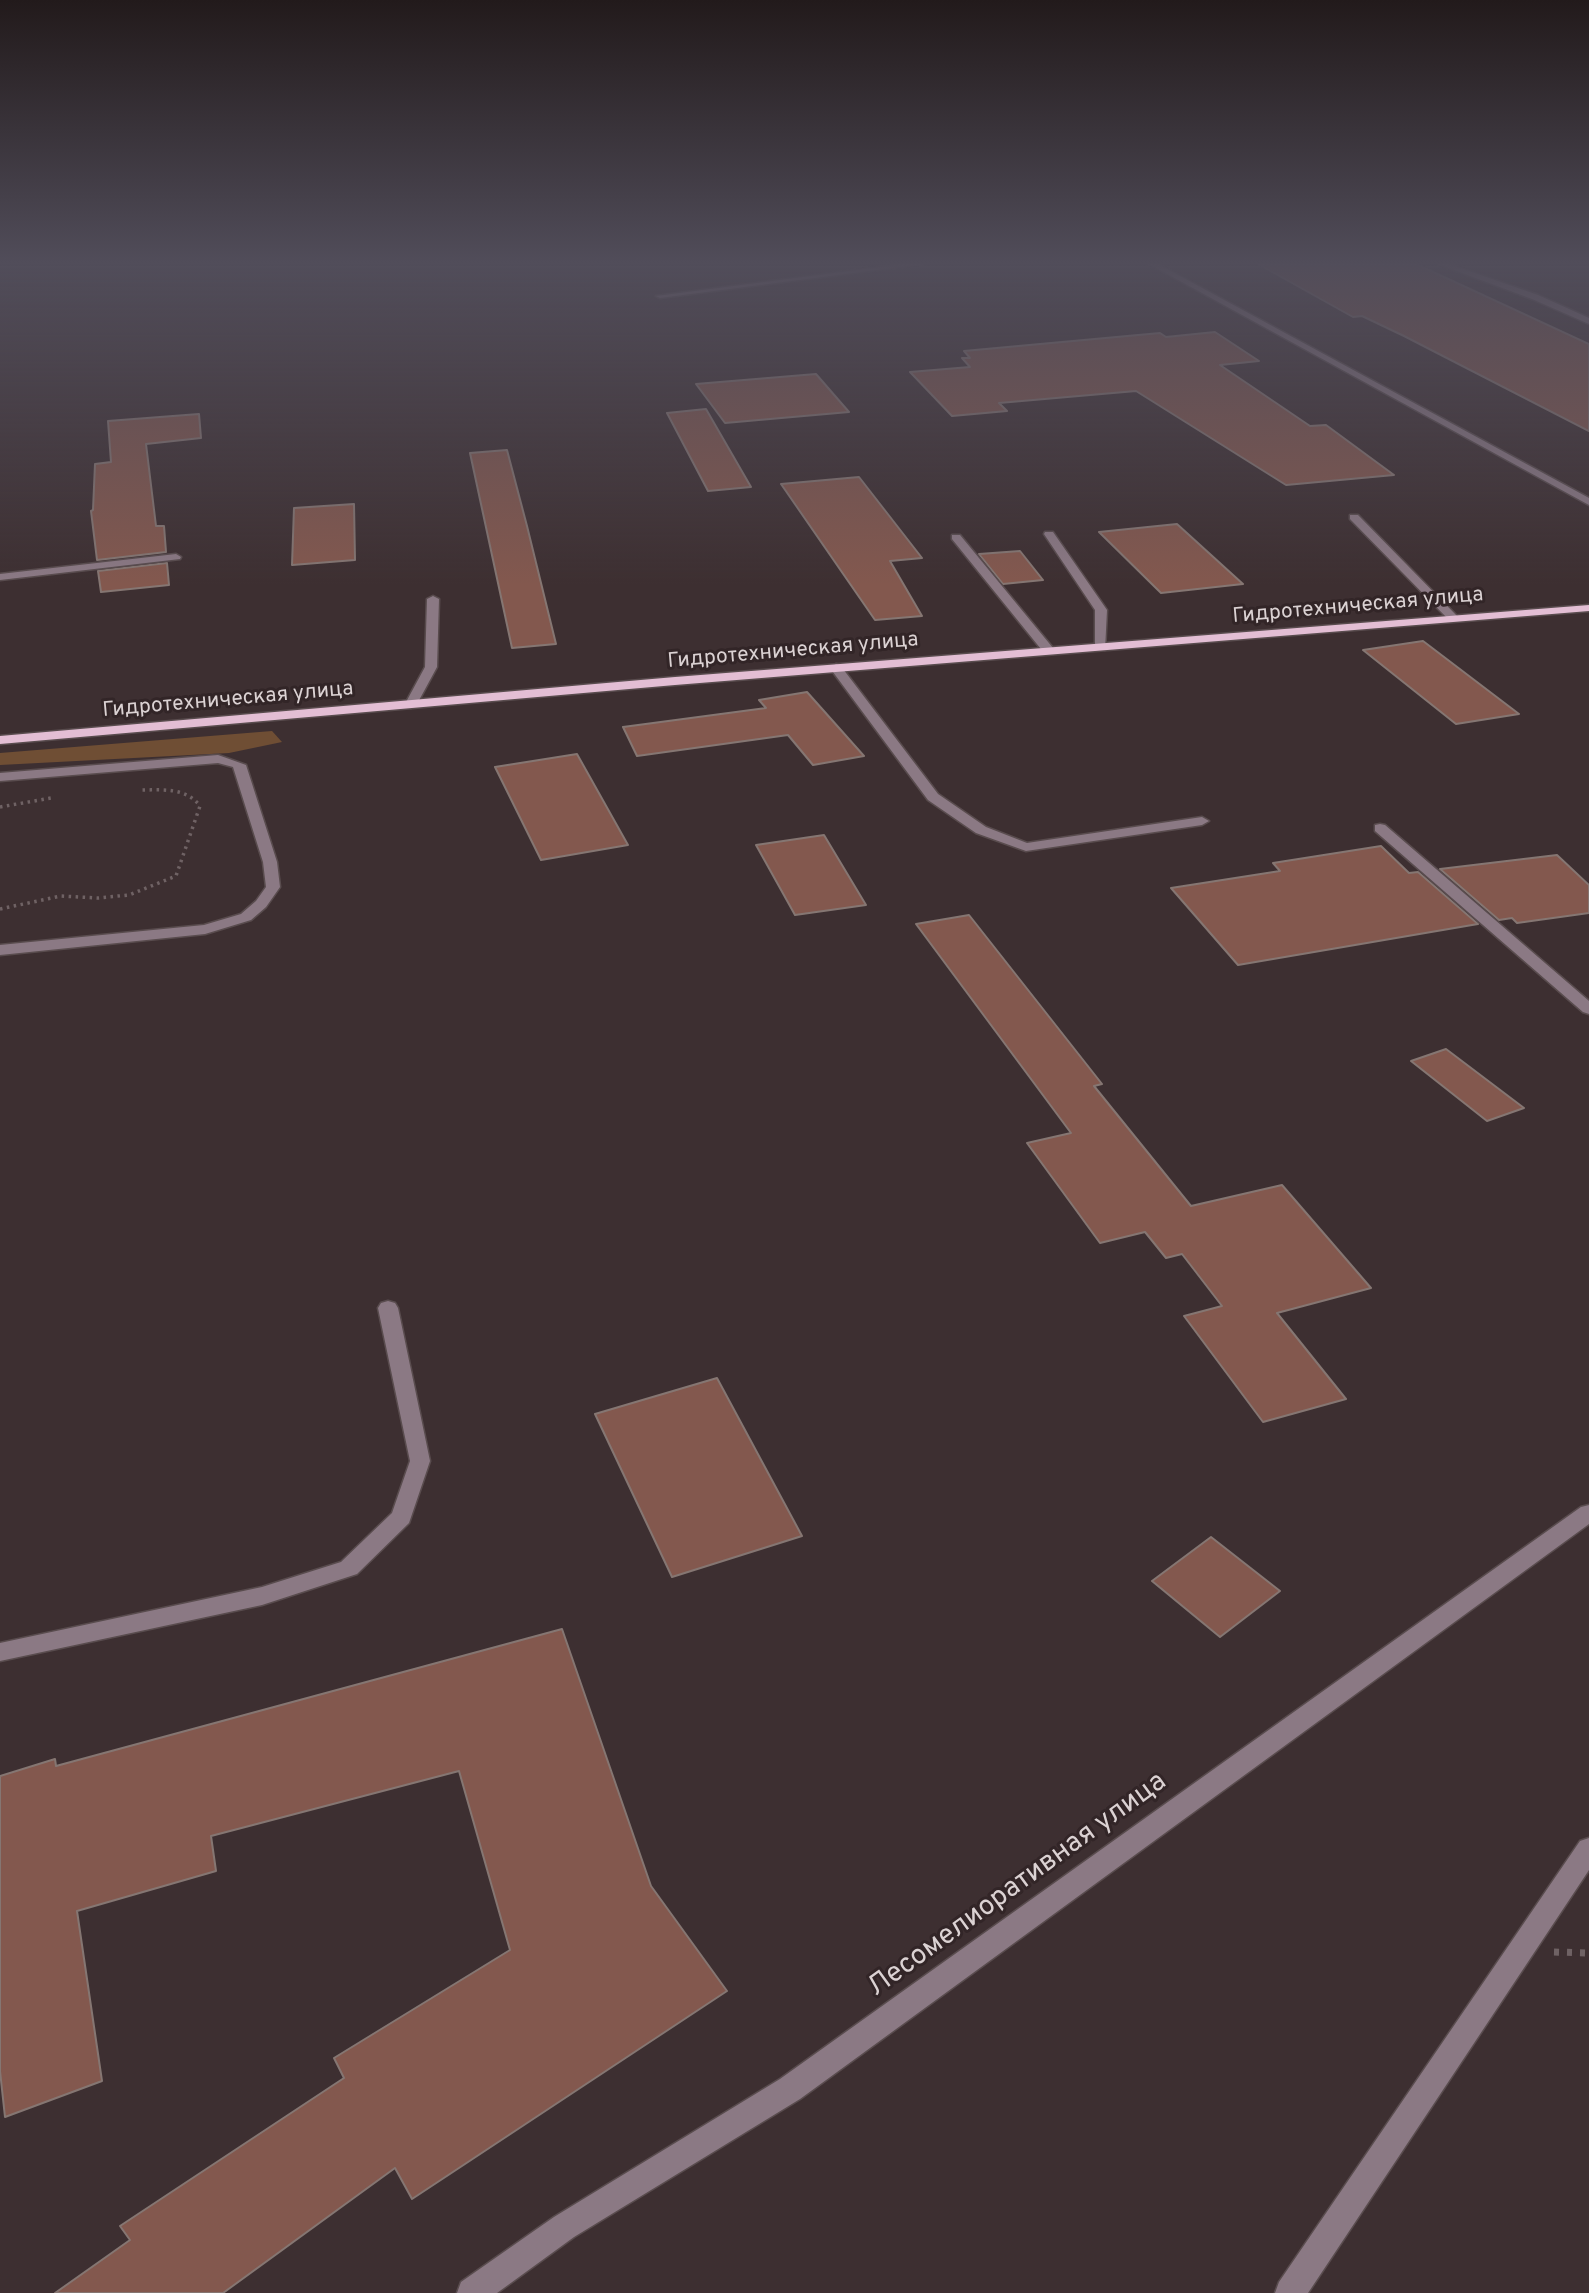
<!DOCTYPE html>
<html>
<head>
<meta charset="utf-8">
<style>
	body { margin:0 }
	canvas { display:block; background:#3d2f31 }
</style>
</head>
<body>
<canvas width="1589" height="2293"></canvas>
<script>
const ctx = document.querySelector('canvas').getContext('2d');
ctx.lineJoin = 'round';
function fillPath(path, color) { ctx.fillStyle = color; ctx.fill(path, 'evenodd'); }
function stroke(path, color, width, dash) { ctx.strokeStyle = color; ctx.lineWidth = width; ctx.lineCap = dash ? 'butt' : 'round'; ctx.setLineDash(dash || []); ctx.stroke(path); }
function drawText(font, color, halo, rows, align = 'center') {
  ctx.font = font + ' Overpass,sans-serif'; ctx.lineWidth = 6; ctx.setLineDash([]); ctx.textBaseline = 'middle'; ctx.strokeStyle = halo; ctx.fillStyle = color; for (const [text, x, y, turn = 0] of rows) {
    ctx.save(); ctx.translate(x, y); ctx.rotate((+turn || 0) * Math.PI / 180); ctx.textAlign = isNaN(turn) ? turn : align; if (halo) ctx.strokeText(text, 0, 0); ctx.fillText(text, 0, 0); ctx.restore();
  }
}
fillPath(new Path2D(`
	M272 731 282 742 229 753 0 765V753Z`), '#6f4e34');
const building = new Path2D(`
	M1258 264H1416L1589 344V431L1404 336 1362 316 1353 317Z
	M1215 332 1259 361 1220 365 1310 426 1326 425 1394 475 1286 485 1136 391 999 403 1007 411 952 416 910 372 970 367 962 358H970L964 351 1160 333 1166 337Z
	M816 374 849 412 725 423 696 384Z
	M706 409 751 487 708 491 667 413Z
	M199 414 201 438 146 444 156 526H164L166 552 97 560 91 511 93 510 95 464 111 462 108 421Z
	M507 450 527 526 556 644 512 648 470 453Z
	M859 477 922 558 890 561 922 616 875 620 781 484Z
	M354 504 355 560 292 565 294 508Z
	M1177 524 1243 584 1161 593 1099 532Z
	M1020 551 1043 580 1003 584 979 554Z
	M167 563 169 585 101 592 98 571Z
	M1423 641 1519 714 1456 724 1363 650Z
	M807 692 864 756 813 765 788 735 637 756 623 727 766 708 759 700Z
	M577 754 628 845 541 860 495 767Z
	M824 835 866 905 795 915 756 845Z
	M1381 846 1409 873 1418 872 1478 924 1238 965 1171 888 1280 871 1273 863Z
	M1557 855 1589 885V913L1517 923 1512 918 1499 920 1440 869Z
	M969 915 1102 1084 1094 1086 1191 1206 1282 1185 1371 1288 1277 1313 1346 1399 1263 1422 1184 1316 1222 1306 1182 1254 1166 1258 1145 1232 1100 1243 1027 1143 1071 1133 916 924Z
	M1446 1049 1524 1108 1487 1121 1411 1061Z
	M717 1378 802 1536 672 1577 595 1414Z
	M1211 1537 1280 1591 1220 1637 1152 1581Z
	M562 1629 651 1886 727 1991 412 2199 395 2168 223 2293H55L130 2240 120 2226 344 2078 334 2058 510 1950 459 1771 211 1836 216 1871 77 1911 102 2081 5 2117 0 2071V1776L55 1759 56 1766Z`);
fillPath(building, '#83584e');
stroke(building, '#857672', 2);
const minor = new Path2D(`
	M903 264H923L660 298 656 296Z
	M1149 264H1158L1589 498V505Z
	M1438 264H1449L1538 295 1589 318V324L1532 299Z
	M1350 515H1358L1458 617V621H1450L1350 519Z
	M1045 532H1053L1107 610 1105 650 1095 647V610L1044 534Z
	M952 535H960L1053 648V654H1045L952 539Z
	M176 554 181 557 180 559 0 580V574Z
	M433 596 439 599 437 667 417 704 411 708 405 704 425 667 427 599Z
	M836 664 840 665 938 794 986 827 1027 843 1202 817 1209 821 1202 825 1026 851 976 833 928 800 830 668Z
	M218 755 246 765 277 862 280 887 266 907 251 920 205 934 0 955V945L204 925 241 914 256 901 266 887 263 862 233 767 218 763 0 781V773Z
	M1380 824 1385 825 1589 1001V1014L1583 1012 1375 831V825Z
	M388 1301 395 1303 398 1308 430 1461 409 1523 357 1574 262 1605 0 1661V1643L262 1587 341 1562 392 1513 410 1461 378 1308 381 1303Z
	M1589 1505V1524L800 2099 574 2237 497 2293H457L461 2282 554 2217 780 2079 1581 1507Z
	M1589 1838V1870L1308 2293H1275L1279 2282 1580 1841Z`);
const major = new Path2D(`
	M1589 605V611L675 685 0 744V736L675 677Z`);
stroke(minor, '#594c4e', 3);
stroke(major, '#594c4e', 3);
stroke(new Path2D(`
	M0 807 51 798
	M0 909 61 896 98 898 129 895 176 876 200 806C186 787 162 790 140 790`), '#6f6264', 3.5, [2.5, 4.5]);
stroke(new Path2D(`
	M1554 1952 1589 1953`), '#6f6264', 7, [5, 8]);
fillPath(minor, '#8b7984');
fillPath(major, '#e3bed4');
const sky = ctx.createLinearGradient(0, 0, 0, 585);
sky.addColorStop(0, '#221a1b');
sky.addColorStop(0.45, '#514d5a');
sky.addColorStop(1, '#514d5a00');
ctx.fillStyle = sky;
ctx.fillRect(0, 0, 1589, 585);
drawText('21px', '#dbd2d3', '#322527', [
	["Гидротехническая улица",1358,607,-5],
	["Гидротехническая улица",793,652,-5],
	["Гидротехническая улица",228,701,-5]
]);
drawText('28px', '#dbd2d3', '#322527', [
	["Лесомелиоративная улица",1018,1886,-36]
]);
</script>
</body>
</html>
